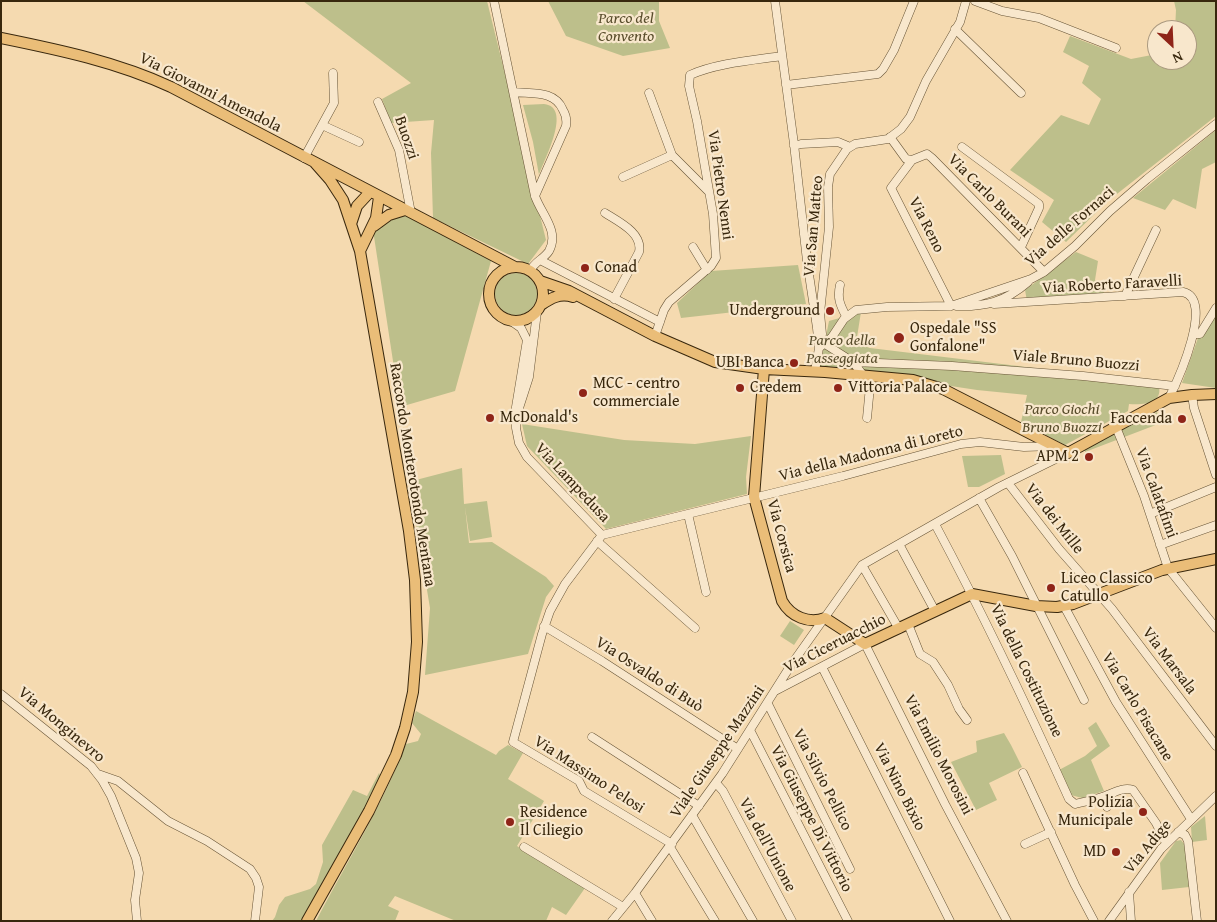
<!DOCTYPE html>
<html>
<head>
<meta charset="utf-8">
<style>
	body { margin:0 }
	#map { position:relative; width:1217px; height:922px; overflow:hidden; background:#f5dab0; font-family:"Gentium Book Plus",serif }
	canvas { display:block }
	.frame { position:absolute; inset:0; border:2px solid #38270d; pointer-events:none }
	.north { position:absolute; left:1147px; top:20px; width:50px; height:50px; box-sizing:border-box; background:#f8e7cc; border:1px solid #ab9a80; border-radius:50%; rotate:155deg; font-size:14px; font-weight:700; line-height:20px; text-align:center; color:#38270d }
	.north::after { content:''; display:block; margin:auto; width:18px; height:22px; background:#8f2418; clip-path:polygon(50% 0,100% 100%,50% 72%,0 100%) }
</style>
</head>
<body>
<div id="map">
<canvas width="1217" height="922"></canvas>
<div class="frame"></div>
<div class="north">N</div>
</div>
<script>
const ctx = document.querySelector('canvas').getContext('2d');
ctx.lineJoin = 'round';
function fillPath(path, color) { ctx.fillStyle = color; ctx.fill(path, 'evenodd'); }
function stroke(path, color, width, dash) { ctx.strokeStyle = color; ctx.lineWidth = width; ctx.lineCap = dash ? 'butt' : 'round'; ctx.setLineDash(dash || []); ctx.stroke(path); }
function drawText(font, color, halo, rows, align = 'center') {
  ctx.font = font + ' "Gentium Book Plus",serif'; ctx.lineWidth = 4.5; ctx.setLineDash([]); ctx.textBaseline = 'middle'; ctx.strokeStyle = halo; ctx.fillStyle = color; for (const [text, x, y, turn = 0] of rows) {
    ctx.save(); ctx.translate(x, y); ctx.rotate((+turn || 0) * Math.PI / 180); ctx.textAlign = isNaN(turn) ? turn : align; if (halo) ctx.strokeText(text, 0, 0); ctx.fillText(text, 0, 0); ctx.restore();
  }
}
fillPath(new Path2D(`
	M303 1H487L546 240 528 264 433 218 431 153 434 120 391 123 382 99 411 83Z
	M548 1H659V21L670 48 623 56 566 36Z
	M1174 1H1216V116L1108 201 1066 242 1042 222 1054 200 1010 170 1061 115 1089 125 1101 99 1082 83 1089 66 1063 52 1070 36 1131 59 1157 54V60H1187V30H1175L1176 10Z
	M544 104C573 107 544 160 539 175L533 142 523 105Z
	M1216 130V162L1202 169 1196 209 1173 199 1165 210 1133 198Z
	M403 214 491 261 455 391 400 407 373 230Z
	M1076 252 1098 261 1095 280 1106 295 1027 301 1025 290Z
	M798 265 806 304 681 318 677 303 711 271Z
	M495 294a21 21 0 1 1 42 0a21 21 0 1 1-42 0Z
	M1216 309V388L1182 383 1198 338Z
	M861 312 857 337 861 345 870 348 1158 383C1165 404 1144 405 1129 404L1128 411 1065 445 1021 422 1027 395 977 390 820 366 829 321Z
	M1157 412 1161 423 1085 452V446Z
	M522 424 624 440 695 444 751 436 746 477 747 494 606 529 527 446Z
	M1001 455 1005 474 979 487H968L962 456Z
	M462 468 464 504 487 501 492 537 470 541 465 507 469 543 492 542 546 577 554 586 546 597 528 654 425 675 430 608 411 494 412 481Z
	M790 621 804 630 794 645 780 636Z
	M416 711 496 755 499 751 508 745 523 753 508 779 544 801 517 846 585 888 566 915 552 907 546 921H456L395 896 388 906 399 911 395 921H316C347 862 382 806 406 744L418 741 421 734 412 723Z
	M1096 722 1110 746 1091 760 1104 791 1082 798 1071 795 1059 770 1085 756 1097 746 1088 728Z
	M1004 733 1011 745 1022 767 989 783 997 800 976 810 951 762 977 752 976 741Z
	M379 773 381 778 304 921H272L275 917 279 905 285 897 310 889 316 884 323 862 322 845 353 790 367 796Z
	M1205 816 1207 840 1192 842 1191 827Z
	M1181 840 1185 845 1189 887 1162 890 1160 863 1176 841Z`), '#bdbf8b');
const minor = new Path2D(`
	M494 1 535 196C541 214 560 231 549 251 544 259 535 261 530 271
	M775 1 794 144 807 261 817 328 819 348 815 371
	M975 1 1002 11 1039 18 1116 48
	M955 29 1021 93
	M786 85 878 74 883 69 894 50 914 1
	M514 92C532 94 555 90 563 110 566 115 567 120 566 126L535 196
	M649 93 672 155
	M378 102 399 150 411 213
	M322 125 359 142
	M890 137 906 159 912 160 927 154 932 158 1044 272
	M794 146 801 144 838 142 850 147
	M962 147 1039 204V208L1021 247
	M304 158 334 103 333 73
	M912 160 891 188 951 306
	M623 177 672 155 709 192
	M605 213C619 222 643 233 639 252L614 299
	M693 247 707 270
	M540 260 660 322
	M840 285C837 298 840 305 846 316
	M1125 296 1156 230
	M994 304 1183 292C1215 299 1178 380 1169 398
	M956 306C985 307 1005 302 1028 282
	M511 321 521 328 527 340 516 407V428L519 443 527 457 602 535
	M822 334 820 313 829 227 828 187 830 174 847 149 855 144 888 139 901 129 910 117 926 81 960 22 966 1
	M1193 334H1200L1216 308
	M655 336 664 310 669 302 711 266 716 258 713 214 697 121 689 86 690 75C716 63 755 60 782 56
	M825 344 853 362 863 375
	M819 348 832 337 844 319 856 310 887 307 951 306 1031 279 1044 272 1075 246 1110 211 1147 179 1216 124
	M853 362 952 366 1083 376 1175 386
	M1192 395 1194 408 1216 475
	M519 408 529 377 537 312
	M867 418 871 376
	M1116 427 1144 496 1168 568 1216 628
	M1008 483 1059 549 1112 609 1216 746
	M979 498 1012 556 1084 700
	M688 514 706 592
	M1150 514 1216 487
	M935 524C983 614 1027 706 1069 799L1075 804C1084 802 1094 800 1102 797 1112 794 1123 786 1133 790L1156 823 1166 843
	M597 541 695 628
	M899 544 935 611
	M1160 545 1216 525
	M862 565 899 629
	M1064 606 1116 702 1191 819
	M908 624 920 654 933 662 948 685 959 709 967 720
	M544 626 602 661 738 749
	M822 667 950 921
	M777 690 865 644 945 804 1007 921
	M1 694 91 766 102 780 111 796 136 858 139 873 135 900 137 921
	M768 704 850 869
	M750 730 848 921
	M592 737 699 806
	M1023 773 1075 885 1094 921
	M98 774 118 781 168 821 207 841 250 869 256 878 259 887 255 921
	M716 783 723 791 792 921
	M1102 797 1107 807
	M692 815 753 921
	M1178 832 1185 835 1188 841 1197 921
	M672 844 584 791 579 781 513 742 542 634 550 611 565 584 602 535 843 476 961 444 980 442 1024 447 1054 446
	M1025 844 1051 832
	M524 847 623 907
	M670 847 715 921
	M1129 892 1131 921
	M635 893 652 921
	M612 921 635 893 722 774 791 665 862 565 999 487 1068 453
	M1109 921 1161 849 1216 796`);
const major = new Path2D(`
	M1 38C60 50 117 62 171 87L515 267
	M351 224 357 206 370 192
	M374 226 389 215 405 210
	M360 251 376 218 379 197
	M489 294a27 27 0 1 1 54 0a27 27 0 1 1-54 0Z
	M540 281 569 291 655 336 715 362 764 369 825 372 913 380 943 389 1068 453 1169 398 1192 395 1216 394
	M541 305C551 298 560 293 573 297
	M764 369 754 497 782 601C791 617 809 624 825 618L865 644 972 594 1036 606 1057 607 1073 604 1162 570 1216 559
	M307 921 369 811 396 755 405 728 413 692 417 642 415 580 409 531 360 251 343 200 330 180 315 163`);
stroke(minor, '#675436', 9);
stroke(major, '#38270d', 12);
stroke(minor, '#f8e7cc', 8);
stroke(major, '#eabd78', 10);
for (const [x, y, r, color] of [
	[585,268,5,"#8f2418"],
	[830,311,5,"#8f2418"],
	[899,338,6,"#8f2418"],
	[794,363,5,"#8f2418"],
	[740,388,5,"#8f2418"],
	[838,388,5,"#8f2418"],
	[583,393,5,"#8f2418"],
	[490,418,5,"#8f2418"],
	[1182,419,5,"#8f2418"],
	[1089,457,5,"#8f2418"],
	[1051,588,5,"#8f2418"],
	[1143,812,5,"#8f2418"],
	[510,822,5,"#8f2418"],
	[1116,852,5,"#8f2418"]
]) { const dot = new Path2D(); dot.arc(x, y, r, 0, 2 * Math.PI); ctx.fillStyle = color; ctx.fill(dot); stroke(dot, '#f8e7cc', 2); }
drawText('italic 16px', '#594d2c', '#f8e7cc', [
	["Parco del",626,19],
	["Convento",626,37],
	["Parco della",842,341],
	["Passeggiata",842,359],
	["Parco Giochi",1062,410],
	["Bruno Buozzi",1062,428]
]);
drawText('16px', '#38270d', '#f8e7cc', [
	["Via Giovanni Amendola",210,93,27],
	["Buozzi",406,138,71],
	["Via Pietro Nenni",720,185,82],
	["Via Carlo Burani",989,196,45],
	["Via Reno",926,225,63],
	["Via San Matteo",814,226,-85],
	["Via delle Fornaci",1070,227,-41],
	["Via Roberto Faravelli",1112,285,-3],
	["Viale Bruno Buozzi",1076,361,5],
	["Via della Madonna di Loreto",871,454,-14],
	["Raccordo Monterotondo Mentana",412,475,81],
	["Via Lampedusa",572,483,47],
	["Via Calatafimi",1156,493,70],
	["Via dei Mille",1054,519,52],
	["Via Corsica",781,536,75],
	["Via Ciceruacchio",835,644,-27],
	["Via Marsala",1169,661,53],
	["Via della Costituzione",1026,671,64],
	["Via Osvaldo di Buò",649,675,33],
	["Via Carlo Pisacane",1137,707,59],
	["Via Monginevro",61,725,40],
	["Viale Giuseppe Mazzini",718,752,-56],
	["Via Emilio Morosini",938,755,63],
	["Via Massimo Pelosi",589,775,33],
	["Via Silvio Pellico",822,780,63],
	["Via Nino Bixio",899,787,63],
	["Via Giuseppe Di Vittorio",811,819,63],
	["Via dell'Unione",767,845,62],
	["Via Adige",1148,847,-50]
]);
drawText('16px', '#38270d', '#f8e7cc', [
	["Conad",595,268],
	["Underground",820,311,"right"],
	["Ospedale \"SS",910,329],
	["Gonfalone\"",910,347],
	["UBI Banca",784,363,"right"],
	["MCC - centro",593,384],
	["commerciale",593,402],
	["Credem",750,388],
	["Vittoria Palace",848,388],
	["McDonald's",500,418],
	["Faccenda",1172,419,"right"],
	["APM 2",1079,457,"right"],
	["Liceo Classico",1061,579],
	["Catullo",1061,597],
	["Polizia",1133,803,"right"],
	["Municipale",1133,821,"right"],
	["Residence",520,813],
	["Il Ciliegio",520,831],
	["MD",1106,852,"right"]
], 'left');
</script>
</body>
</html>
